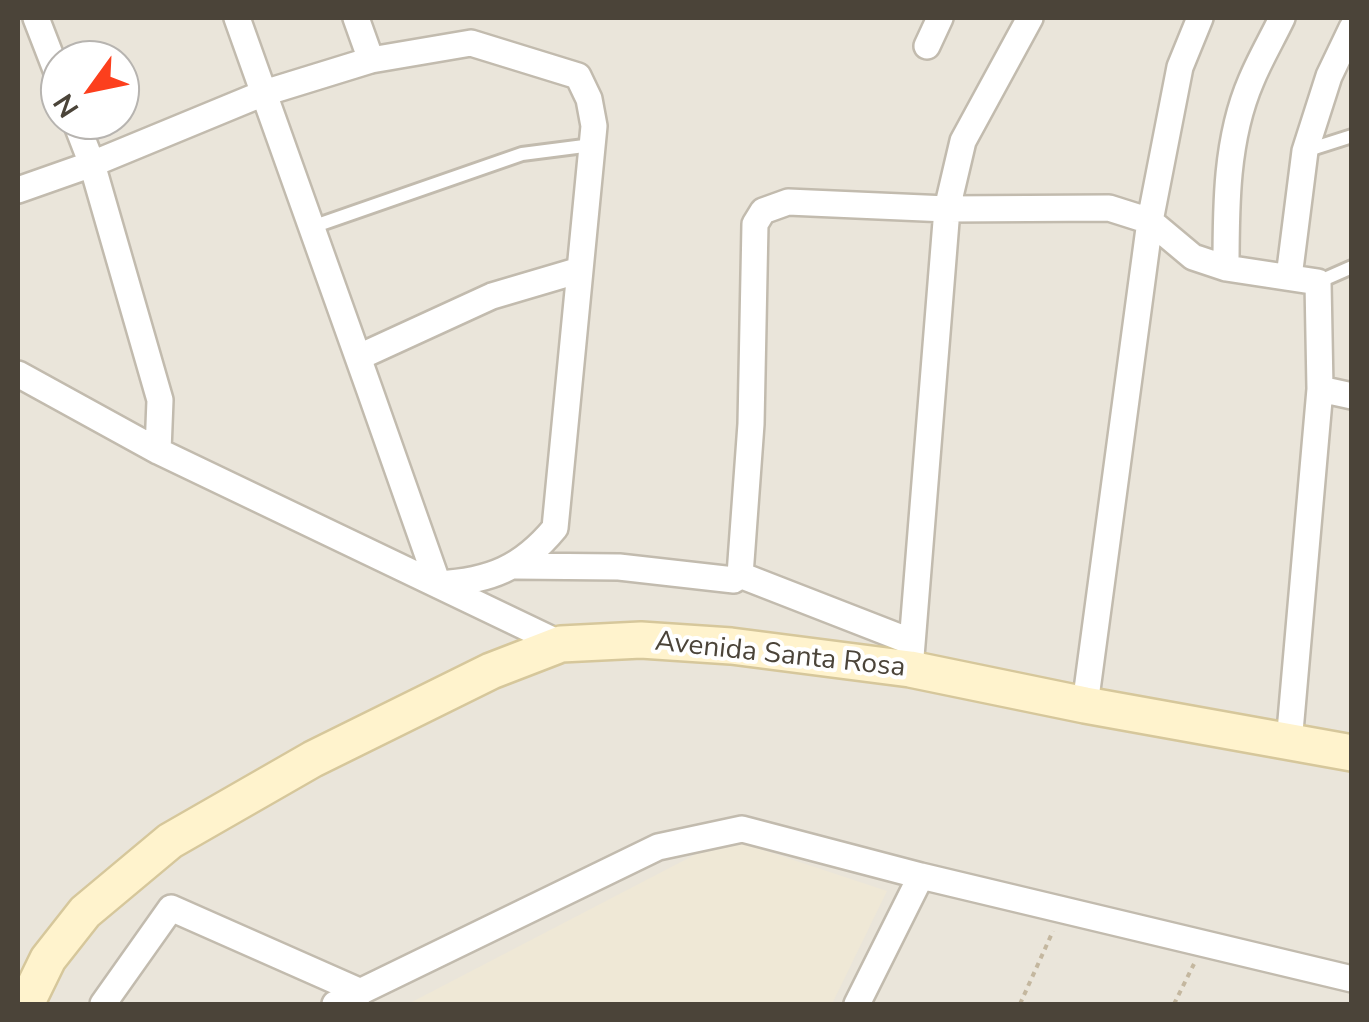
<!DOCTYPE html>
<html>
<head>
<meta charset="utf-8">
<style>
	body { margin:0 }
	#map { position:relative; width:1369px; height:1022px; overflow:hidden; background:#f6f3ec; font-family:"Nunito Sans",sans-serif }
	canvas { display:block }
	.frame { position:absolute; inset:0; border:20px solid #4b4439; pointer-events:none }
	.north { position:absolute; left:40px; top:40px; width:100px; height:100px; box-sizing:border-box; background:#fff; border:2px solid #b7b4b0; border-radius:50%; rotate:237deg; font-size:28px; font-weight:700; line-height:40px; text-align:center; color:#4b4439 }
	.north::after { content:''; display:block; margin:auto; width:35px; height:45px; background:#fc3f1d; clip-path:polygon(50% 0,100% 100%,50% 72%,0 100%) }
</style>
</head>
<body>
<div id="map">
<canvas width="1369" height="1022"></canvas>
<div class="frame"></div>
<div class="north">N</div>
</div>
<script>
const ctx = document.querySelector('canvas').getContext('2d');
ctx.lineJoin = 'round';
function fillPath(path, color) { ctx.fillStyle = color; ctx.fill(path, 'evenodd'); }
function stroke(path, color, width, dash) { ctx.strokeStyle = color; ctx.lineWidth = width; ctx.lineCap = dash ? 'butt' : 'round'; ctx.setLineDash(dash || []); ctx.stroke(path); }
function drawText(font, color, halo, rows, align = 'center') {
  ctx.font = font + ' "Nunito Sans",sans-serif'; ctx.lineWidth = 8; ctx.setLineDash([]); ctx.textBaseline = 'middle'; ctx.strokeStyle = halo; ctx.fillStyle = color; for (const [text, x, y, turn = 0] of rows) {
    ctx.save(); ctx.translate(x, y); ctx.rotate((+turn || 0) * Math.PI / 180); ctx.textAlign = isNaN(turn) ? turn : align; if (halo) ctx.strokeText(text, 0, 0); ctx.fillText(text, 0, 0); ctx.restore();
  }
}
fillPath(new Path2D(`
	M18 18H1351V1004H18ZM60 60H120V120H60Z`), '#eae5da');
fillPath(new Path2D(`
	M727 838 887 891 832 1004H408Z`), '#efe8d6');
const lane = new Path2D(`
	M1305 151 1352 136
	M312 227 522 154 592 145
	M1318 282 1352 267`);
const street = new Path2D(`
	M36 18 60 80
	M356 18 371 60
	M927 46 940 18
	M75 120 92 164 160 400 158 451
	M18 190 92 164 264 93 371 60 471 43 578 76 589 99 594 126 555 528C522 568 490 581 438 584 372 395 304 206 237 18
	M1226 268C1226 206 1226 139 1251 81 1260 59 1272 39 1282 18
	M1289 277 1305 151 1329 76 1352 28
	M359 357 492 296 580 270
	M18 374 158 451 561 644
	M1320 389 1352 396
	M515 566 619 567 734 580 740 575 751 424 755 224 763 211 788 202 947 209 1109 208 1150 221 1193 257 1226 268 1318 282 1320 389 1289 743
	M740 575 912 642
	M910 669 947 209 963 141 1030 18
	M1085 705 1150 221 1180 67 1200 18
	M103 1004 171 908 361 992
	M335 1004 658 847 742 829 921 876 1352 979
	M857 1004 921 876`);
const secondary = new Path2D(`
	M26 1004 48 959 85 912 170 841 313 759 491 671 561 644 641 640 731 646 910 669 1085 705 1352 753`);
stroke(lane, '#c2bbae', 18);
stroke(street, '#c2bbae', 30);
stroke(secondary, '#d6c79b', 40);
stroke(new Path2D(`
	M1020 1004 1053 931
	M1174 1004 1194 964`), '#c4b79f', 4, [5, 5]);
stroke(lane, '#fff', 12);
stroke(street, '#fff', 25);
stroke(secondary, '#fff3cd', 35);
drawText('28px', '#4b4439', '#fff', [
	["Avenida Santa Rosa",780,656,6]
]);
</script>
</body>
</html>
